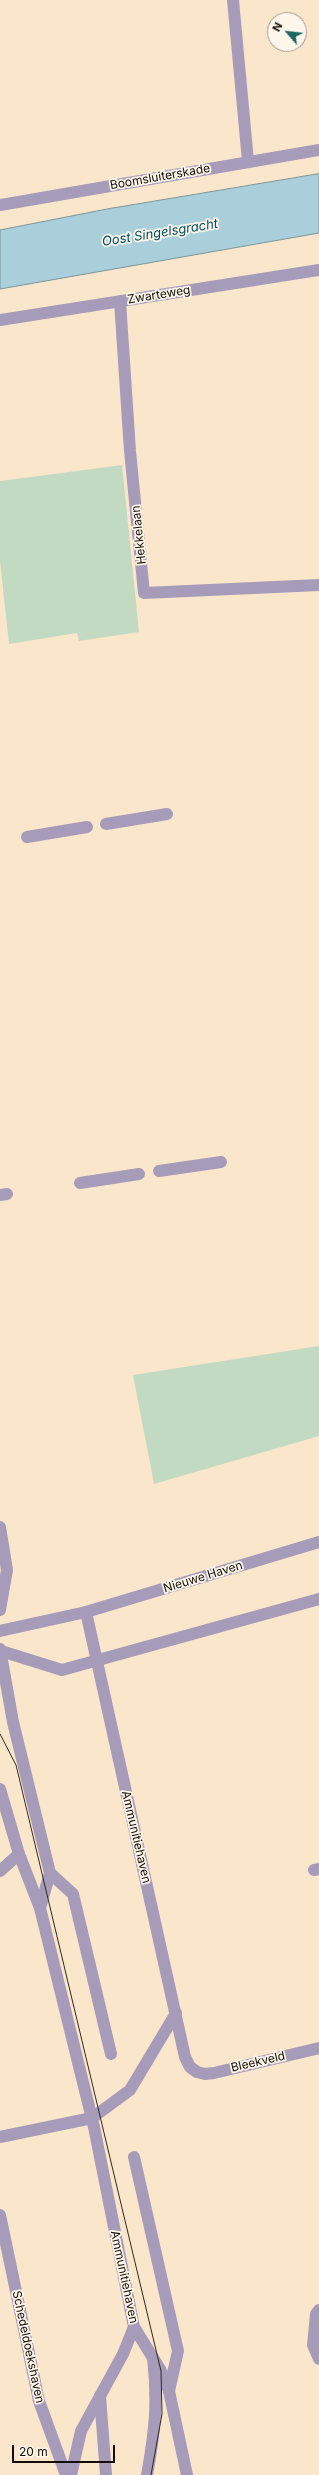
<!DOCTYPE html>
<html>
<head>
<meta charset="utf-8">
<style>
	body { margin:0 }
	#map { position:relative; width:319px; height:2475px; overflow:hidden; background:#fae7cb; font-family:Inter,sans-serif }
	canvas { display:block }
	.north { position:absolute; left:267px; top:12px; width:40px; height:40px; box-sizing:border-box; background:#fef6eb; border:1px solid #a0998f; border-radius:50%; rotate:298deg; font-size:11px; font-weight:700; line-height:16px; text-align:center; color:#130d04 }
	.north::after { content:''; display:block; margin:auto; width:14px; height:18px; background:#1c6761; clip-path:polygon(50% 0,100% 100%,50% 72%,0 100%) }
	.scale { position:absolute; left:12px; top:2445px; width:103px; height:18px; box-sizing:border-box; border:2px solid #130d04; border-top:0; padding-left:5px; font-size:12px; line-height:14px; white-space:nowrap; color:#130d04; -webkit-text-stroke:3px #fef6eb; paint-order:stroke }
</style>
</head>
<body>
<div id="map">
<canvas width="319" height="2475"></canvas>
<div class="north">N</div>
<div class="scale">20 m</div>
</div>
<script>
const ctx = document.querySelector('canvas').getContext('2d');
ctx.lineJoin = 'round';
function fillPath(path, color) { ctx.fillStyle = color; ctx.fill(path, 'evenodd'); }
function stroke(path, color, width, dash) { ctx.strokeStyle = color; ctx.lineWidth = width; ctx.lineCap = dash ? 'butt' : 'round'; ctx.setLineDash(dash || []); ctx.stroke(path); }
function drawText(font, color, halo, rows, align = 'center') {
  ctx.font = font + ' Inter,sans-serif'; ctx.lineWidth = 3.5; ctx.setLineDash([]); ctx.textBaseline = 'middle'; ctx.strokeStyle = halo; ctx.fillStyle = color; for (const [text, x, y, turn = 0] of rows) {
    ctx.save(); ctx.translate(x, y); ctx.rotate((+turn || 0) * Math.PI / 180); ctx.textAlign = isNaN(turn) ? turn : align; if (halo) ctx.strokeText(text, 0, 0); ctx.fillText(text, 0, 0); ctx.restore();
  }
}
fillPath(new Path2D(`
	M122 465 139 632 79 641 77 633 9 644 0 561V481Z
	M319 1346V1436L154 1484 133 1375Z`), '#c2dac2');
const water = new Path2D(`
	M319 174V233L0 289V230L107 209Z`);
fillPath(water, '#a9cfdb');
stroke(water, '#7c959a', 1);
stroke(new Path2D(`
	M233 0 248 161
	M106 824 167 814
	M27 837 87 827
	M159 1171 221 1162
	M80 1183 139 1174
	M0 1195 7 1194
	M86 1612 185 2057 190 2067 197 2072
	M314 1870 319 1869
	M50 1873 73 1894 111 2054
	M134 2157 178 2351 169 2391
	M100 2396 106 2475
	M147 2475C155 2431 158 2403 153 2358`), '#a79bba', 12);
stroke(new Path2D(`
	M0 205 319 150
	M120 301 130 451 144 593 319 585
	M0 320 319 270
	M0 1631 86 1612 319 1542
	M1 1651 62 1670 319 1599
	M0 1871 19 1854
	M197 2072 205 2074 214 2073 319 2048
	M0 2137 92 2118 130 2090 176 2013
	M0 2215 39 2401 66 2475
	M319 2310 316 2314 313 2345 319 2359`), '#a79bba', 12);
stroke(new Path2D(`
	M0 1527 7 1570 0 1610
	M0 1649 13 1722 50 1873 40 1908
	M0 1789 19 1854 40 1908 94 2127 134 2327 161 2371 169 2391 187 2475
	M71 2475 81 2431 123 2354 134 2327`), '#a79bba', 12);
stroke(new Path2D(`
	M0 1734 16 1765 161 2371 162 2414 151 2475`), '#322a1f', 1);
drawText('12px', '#130d04', '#fef6eb', [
	["Boomsluiterskade",160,177,-10],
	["Zwarteweg",159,295,-9],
	["Hekkelaan",139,535,-96],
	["Nieuwe Haven",203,1577,-17],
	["Ammunitiehaven",136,1837,77],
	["Bleekveld",258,2062,-13],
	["Ammunitiehaven",124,2277,78],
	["Schedeldoekshaven",28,2347,78]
]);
drawText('italic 13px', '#005264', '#fef6eb', [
	["Oost Singelsgracht",160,233,-9]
]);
</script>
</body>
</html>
